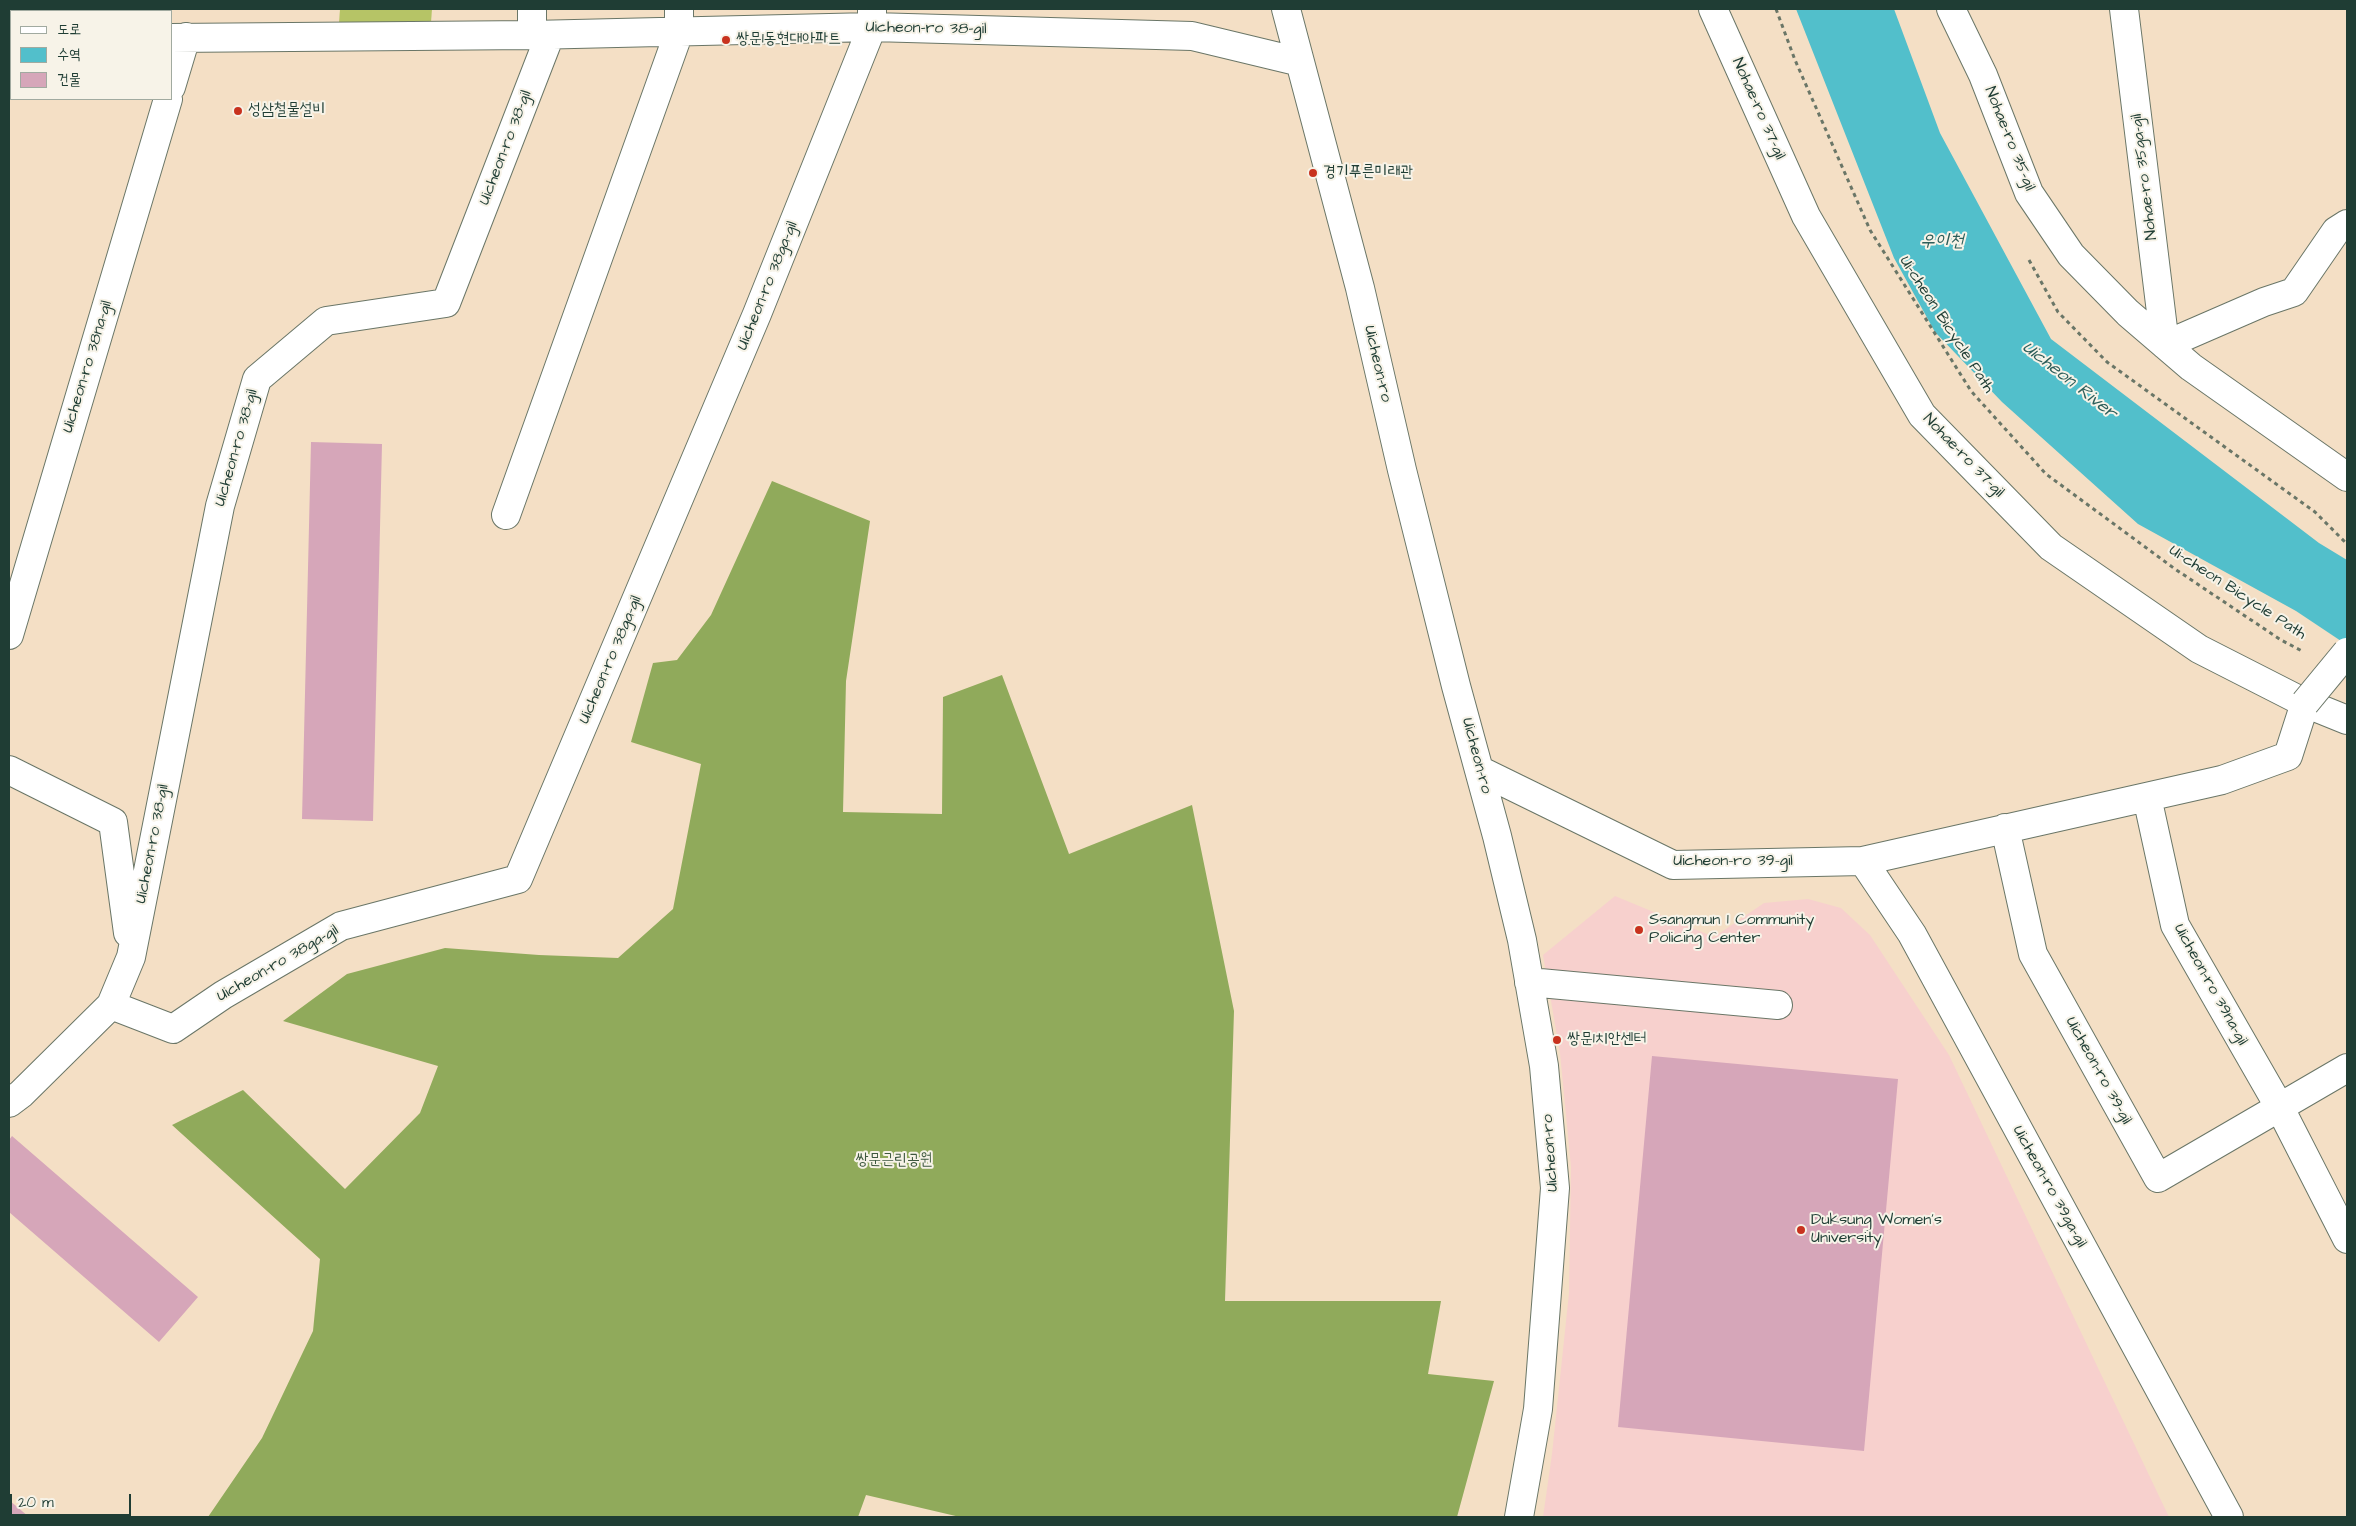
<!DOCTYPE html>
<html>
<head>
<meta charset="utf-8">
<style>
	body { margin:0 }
	#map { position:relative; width:2356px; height:1526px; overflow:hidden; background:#f4dfc5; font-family:"Architects Daughter","Poor Story",sans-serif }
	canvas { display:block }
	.frame { position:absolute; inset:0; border:10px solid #1f3d34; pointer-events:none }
	.legend { position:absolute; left:10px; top:10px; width:162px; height:90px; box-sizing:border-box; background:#f7f3e8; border:1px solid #a1aaa0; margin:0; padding:6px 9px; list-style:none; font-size:15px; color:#1f3d34 }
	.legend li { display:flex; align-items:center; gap:10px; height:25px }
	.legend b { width:25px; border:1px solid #a1aaa0 }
	.scale { position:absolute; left:10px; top:1494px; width:121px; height:22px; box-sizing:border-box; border:2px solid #1f3d34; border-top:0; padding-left:6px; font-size:15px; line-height:18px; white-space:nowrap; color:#1f3d34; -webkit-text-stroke:4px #f7f3e8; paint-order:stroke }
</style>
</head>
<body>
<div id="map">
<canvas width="2356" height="1526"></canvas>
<div class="frame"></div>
<ul class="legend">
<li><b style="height:6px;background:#fff"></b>도로</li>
<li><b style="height:14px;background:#52bfcb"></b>수역</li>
<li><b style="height:14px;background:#d6a6b9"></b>건물</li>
</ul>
<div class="scale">20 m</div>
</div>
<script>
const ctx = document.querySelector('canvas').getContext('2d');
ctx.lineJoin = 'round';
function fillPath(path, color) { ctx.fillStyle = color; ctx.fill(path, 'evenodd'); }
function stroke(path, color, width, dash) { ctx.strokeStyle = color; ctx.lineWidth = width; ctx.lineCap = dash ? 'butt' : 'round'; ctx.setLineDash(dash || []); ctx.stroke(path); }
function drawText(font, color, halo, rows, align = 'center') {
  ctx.font = font + ' "Architects Daughter","Poor Story",sans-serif'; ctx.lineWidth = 4; ctx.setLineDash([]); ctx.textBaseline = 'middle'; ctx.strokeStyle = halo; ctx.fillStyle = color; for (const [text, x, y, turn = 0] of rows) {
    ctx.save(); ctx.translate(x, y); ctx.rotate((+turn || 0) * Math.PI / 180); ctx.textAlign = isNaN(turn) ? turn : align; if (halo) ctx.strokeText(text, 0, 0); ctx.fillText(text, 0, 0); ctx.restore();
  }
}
fillPath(new Path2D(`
	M1615 896 1714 937 1764 903 1808 899 1841 908 1870 935 1949 1055 2169 1517H1543L1552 1454 1569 1293 1571 1167 1560 1053 1543 955Z`), '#f7d0cd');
fillPath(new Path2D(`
	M340 9H432L430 36 338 37Z`), '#b6c466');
fillPath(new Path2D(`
	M772 481 870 521 846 681 843 812 942 814 943 697 1002 675 1069 854 1192 805 1234 1011 1225 1301H1441L1428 1374 1494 1381 1457 1517H960L866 1495 858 1517H208L262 1438 313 1331 320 1259 172 1125 243 1090 345 1189 420 1113 438 1066 283 1021 347 974 445 948 539 955 618 958 673 909 701 764 631 742 653 663 677 660 711 615Z`), '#90aa5b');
fillPath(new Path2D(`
	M1796 9H1894L1940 133 2051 339 2319 543 2347 560V645L2296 611 2138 524 2002 402 1935 332 1894 258Z`), '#52bfcb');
fillPath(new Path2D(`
	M311 442 382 444 373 821 302 819Z
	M1652 1056 1898 1079 1864 1451 1618 1427Z
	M12 1136 198 1297 159 1342 9 1212V1140Z
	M9 1500 29 1517H9Z`), '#d6a6b9');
const minor = new Path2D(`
	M1286 9 1360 288 1402 470 1456 686 1497 836 1522 940 1544 1066 1555 1188 1538 1409 1519 1517
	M1713 9 1806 216 1922 415 2051 547 2199 649 2305 703 2347 720
	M1951 9 1983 75 2029 193 2071 255 2128 313 2191 367 2347 477
	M2124 9 2165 345 2264 302 2294 292 2336 231 2347 224
	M532 35V9
	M171 38 532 35 872 27 1192 36 1300 62
	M9 63H11
	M171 87 186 37
	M506 515 679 32V9
	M9 635 168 99
	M9 770 113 822 128 933
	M1479 770 1673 865 1863 861 2222 780 2288 756 2305 703
	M2147 797 2175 925 2280 1108 2347 1239
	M2005 828 2033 954 2158 1178 2347 1068
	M1863 861 1912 934 2229 1517
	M1529 982 1778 1005
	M111 1005 173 1029 223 995 341 926 518 879 757 314 872 27V9
	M9 1103 21 1094 111 1005 131 957 220 506 257 379 326 321 446 303 550 35`);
stroke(minor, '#6a7667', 30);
stroke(new Path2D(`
	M1776 9 1795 60 1870 230 1971 391 2046 474 2175 569 2281 640 2302 651
	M2029 260 2058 312 2107 362 2315 512 2347 544`), '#6a7667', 3, [4, 4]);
stroke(minor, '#fff', 28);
const minorBridge = new Path2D(`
	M2305 703 2347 652`);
stroke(minorBridge, '#6a7667', 30, []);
stroke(minorBridge, '#fff', 28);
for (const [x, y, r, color] of [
	[726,40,5,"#c8321e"],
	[238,111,5,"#c8321e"],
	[1313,173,5,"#c8321e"],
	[1639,930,5,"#c8321e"],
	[1557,1040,5,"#c8321e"],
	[1801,1230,5,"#c8321e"]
]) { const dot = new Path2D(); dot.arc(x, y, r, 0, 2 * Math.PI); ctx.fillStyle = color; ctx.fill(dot); stroke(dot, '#f7f3e8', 2); }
drawText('16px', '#1f3d34', '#f7f3e8', [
	["Uicheon-ro 38-gil",926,29,1],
	["Nohae-ro 37-gil",1758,109,66],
	["Nohae-ro 35-gil",2009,139,68],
	["Uicheon-ro 38-gil",506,148,-69],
	["Nohae-ro 35ga-gil",2145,177,-97],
	["Uicheon-ro 38ga-gil",768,286,-68],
	["Ui-cheon Bicycle Path",1946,325,57],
	["Uicheon-ro",1377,364,77],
	["Uicheon-ro 38na-gil",88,367,-73],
	["Uicheon-ro 38-gil",237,448,-74],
	["Nohae-ro 37-gil",1963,456,46],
	["Ui-cheon Bicycle Path",2237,593,33],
	["Uicheon-ro 38ga-gil",611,660,-67],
	["Uicheon-ro",1476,756,75],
	["Uicheon-ro 38-gil",153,844,-79],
	["Uicheon-ro 39-gil",1733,862],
	["Uicheon-ro 38ga-gil",278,964,-30],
	["Uicheon-ro 39na-gil",2210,985,61],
	["Uicheon-ro 39-gil",2098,1071,61],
	["Uicheon-ro",1551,1153,-94],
	["Uicheon-ro 39ga-gil",2049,1187,61]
]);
drawText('16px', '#1f3d34', '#f7f3e8', [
	["쌍문1동현대아파트",736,40],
	["성삼철물설비",248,111],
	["경기푸른미래관",1323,173],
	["Ssangmun 1 Community",1649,921],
	["Policing Center",1649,939],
	["쌍문1치안센터",1567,1040],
	["Duksung Women's",1811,1221],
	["University",1811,1239]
], 'left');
drawText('16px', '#3d583e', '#f7f3e8', [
	["쌍문근린공원",894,1161]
]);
drawText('italic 18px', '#2c5e5a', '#f7f3e8', [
	["우이천",1942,242],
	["Uicheon River",2069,381,38]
]);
</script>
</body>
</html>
